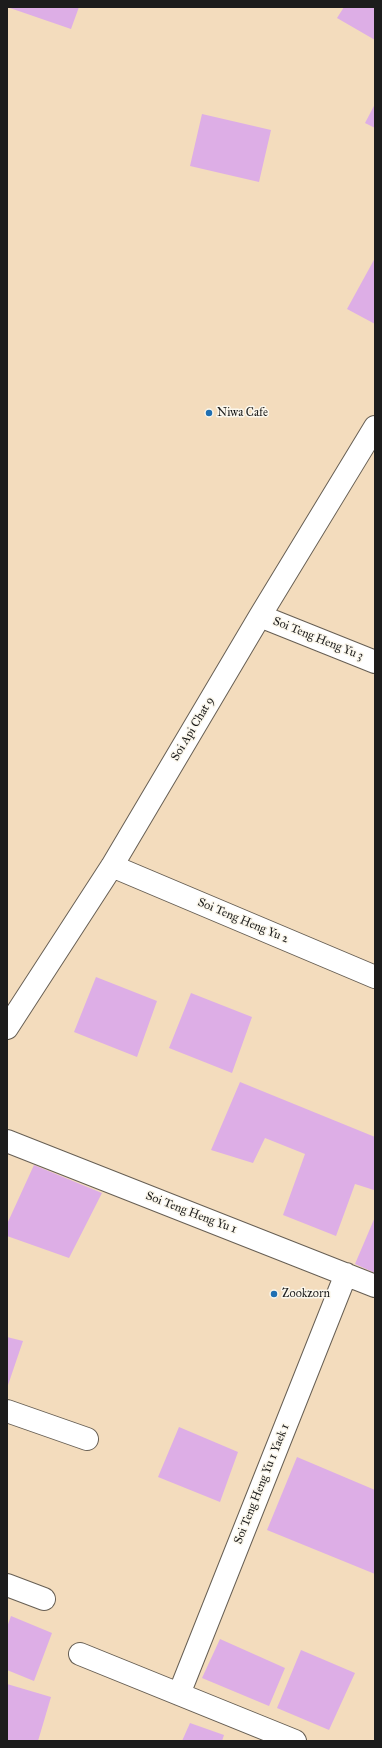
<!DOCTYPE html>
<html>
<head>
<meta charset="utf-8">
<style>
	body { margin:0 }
	#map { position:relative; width:382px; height:1748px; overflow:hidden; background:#f3dcbd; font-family:"IM FELL Great Primer",serif }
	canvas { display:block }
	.frame { position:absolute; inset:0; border:8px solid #1c1c1c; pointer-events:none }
</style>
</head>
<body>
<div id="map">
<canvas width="382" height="1748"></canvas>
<div class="frame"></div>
</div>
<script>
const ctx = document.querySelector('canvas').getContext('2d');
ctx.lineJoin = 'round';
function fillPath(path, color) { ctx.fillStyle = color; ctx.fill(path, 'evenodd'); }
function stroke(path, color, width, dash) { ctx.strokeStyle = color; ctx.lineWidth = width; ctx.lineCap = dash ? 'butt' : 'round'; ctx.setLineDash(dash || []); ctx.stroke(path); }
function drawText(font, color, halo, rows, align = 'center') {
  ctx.font = font + ' "IM FELL Great Primer",serif'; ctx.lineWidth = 3; ctx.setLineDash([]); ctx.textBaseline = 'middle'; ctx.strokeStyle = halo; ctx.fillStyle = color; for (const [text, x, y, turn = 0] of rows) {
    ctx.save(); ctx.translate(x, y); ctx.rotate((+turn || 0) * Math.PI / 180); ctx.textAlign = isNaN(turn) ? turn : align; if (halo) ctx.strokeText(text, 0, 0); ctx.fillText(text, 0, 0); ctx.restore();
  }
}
fillPath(new Path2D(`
	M7 7H79L71 29Z
	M344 7H375V40L337 18Z
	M375 104V128L365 123Z
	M202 114 271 130 259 182 190 166Z
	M375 258V324L347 309Z
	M96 977 157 1001 137 1057 74 1032Z
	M191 993 252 1017 232 1073 169 1048Z
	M240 1082 375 1137 374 1190 355 1184 336 1236 283 1215 305 1154 265 1138 253 1163 211 1150Z
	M34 1165 102 1193 69 1258 7 1236V1224Z
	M375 1217V1273L355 1264Z
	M7 1337 23 1341 7 1388Z
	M179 1427 238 1452 220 1502 158 1477Z
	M297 1457 375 1490V1574L267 1530Z
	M11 1616 52 1633 34 1681 7 1670V1627Z
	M220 1639 285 1668 269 1706 202 1678Z
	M301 1650 355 1673 329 1730 277 1708Z
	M7 1684 51 1697 38 1741H7Z
	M190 1723 224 1735 222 1741H182Z`), '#ddaee6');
const minor = new Path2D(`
	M260 616 375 662
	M112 866 375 977
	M7 1028 112 866 260 616 375 427
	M7 1141 375 1286
	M7 1411 87 1439
	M7 1585 44 1599
	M80 1654 295 1741
	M179 1694 346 1274`);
stroke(minor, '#675f54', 24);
stroke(minor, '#fff', 22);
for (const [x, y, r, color] of [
	[209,413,4,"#1f6fb2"],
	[274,1294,4,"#1f6fb2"]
]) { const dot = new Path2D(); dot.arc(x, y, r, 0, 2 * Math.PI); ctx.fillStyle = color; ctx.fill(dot); stroke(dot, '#fbf7ec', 1.5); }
drawText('12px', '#1c1c1c', '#fbf7ec', [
	["Niwa Cafe",217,413],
	["Zookzorn",282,1294]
], 'left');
drawText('12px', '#1c1c1c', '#fbf7ec', [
	["Soi Teng Heng Yu 3",318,639,22],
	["Soi Api Chat 9",193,729,-59],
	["Soi Teng Heng Yu 2",243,921,23],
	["Soi Teng Heng Yu 1",191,1213,21],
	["Soi Teng Heng Yu 1 Yaek 1",262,1484,-68]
]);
</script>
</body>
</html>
